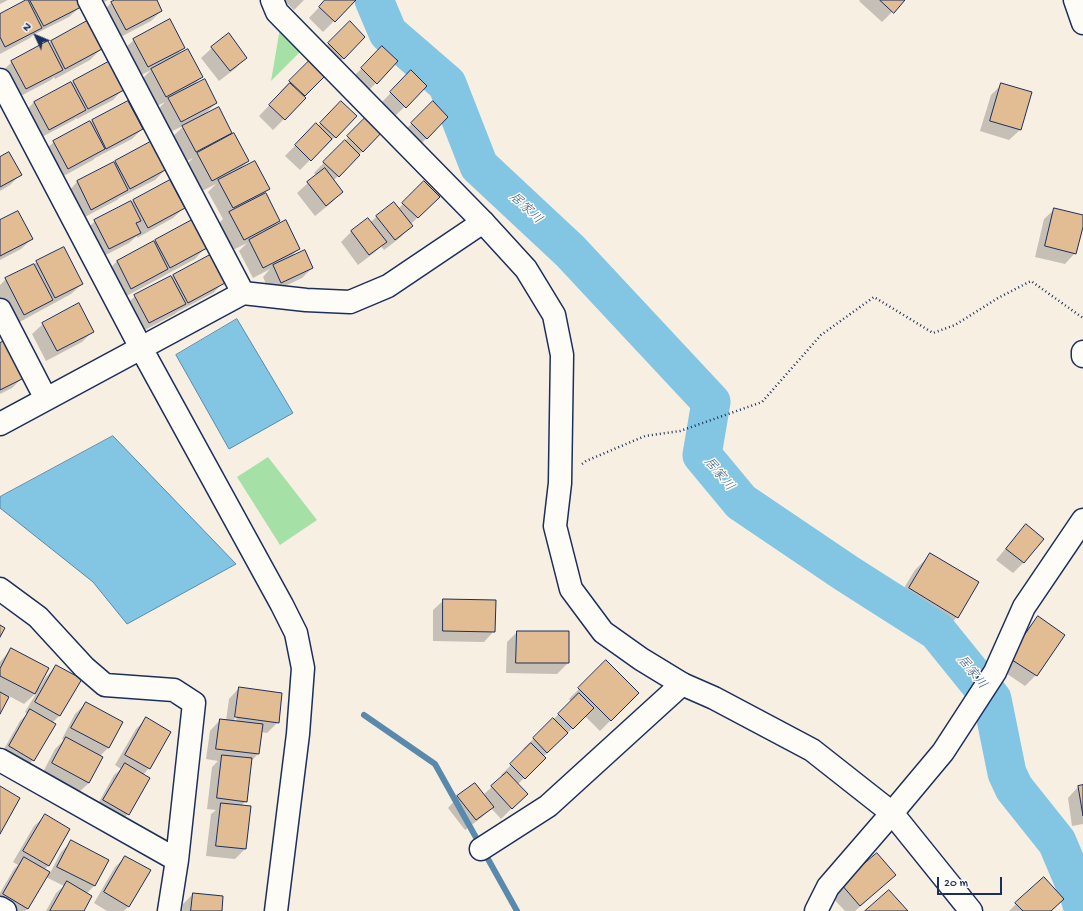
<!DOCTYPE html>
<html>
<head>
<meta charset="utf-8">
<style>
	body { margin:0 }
	#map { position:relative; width:1083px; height:911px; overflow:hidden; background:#f8efe3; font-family:"Gochi Hand",sans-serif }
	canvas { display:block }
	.north { position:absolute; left:16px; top:16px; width:40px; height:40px; -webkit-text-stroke:3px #fdfcf7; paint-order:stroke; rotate:314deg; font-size:11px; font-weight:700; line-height:16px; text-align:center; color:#1b2f5e }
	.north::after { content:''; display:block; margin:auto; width:14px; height:18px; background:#1b2f5e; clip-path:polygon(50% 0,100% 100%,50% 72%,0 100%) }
	.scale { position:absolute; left:937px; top:877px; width:65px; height:18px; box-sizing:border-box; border:2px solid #1b2f5e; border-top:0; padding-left:5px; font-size:12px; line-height:14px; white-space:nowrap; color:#1b2f5e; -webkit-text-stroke:3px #fdfcf7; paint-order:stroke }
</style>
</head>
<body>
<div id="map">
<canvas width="1083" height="911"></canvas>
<div class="north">N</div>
<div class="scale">20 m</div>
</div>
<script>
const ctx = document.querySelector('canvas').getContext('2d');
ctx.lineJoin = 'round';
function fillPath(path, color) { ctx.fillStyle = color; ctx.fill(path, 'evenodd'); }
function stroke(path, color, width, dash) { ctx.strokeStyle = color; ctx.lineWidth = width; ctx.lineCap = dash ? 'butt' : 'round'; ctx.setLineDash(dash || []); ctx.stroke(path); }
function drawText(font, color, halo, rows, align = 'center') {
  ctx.font = font + ' "Gochi Hand","Klee One",sans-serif'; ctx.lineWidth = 3; ctx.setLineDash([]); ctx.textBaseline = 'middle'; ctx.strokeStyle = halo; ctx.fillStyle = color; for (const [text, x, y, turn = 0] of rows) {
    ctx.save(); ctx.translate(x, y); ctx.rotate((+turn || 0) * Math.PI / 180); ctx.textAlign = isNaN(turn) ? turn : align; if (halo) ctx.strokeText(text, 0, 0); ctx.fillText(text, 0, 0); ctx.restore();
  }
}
fillPath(new Path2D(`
	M280 28 301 51 271 81Z
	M268 457 317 520 280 545 237 477Z`), '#a5e0a6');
const water = new Path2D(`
	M237 319 293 413 229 449 176 355Z
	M113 436 236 564 127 624 93 582 0 508V497Z`);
fillPath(water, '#83c6e4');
stroke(water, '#598aae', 1);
fillPath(new Path2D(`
	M0 0H8L0 4Z
	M29 0H76L80 7 69 17 33 35 30 38 0 54V15Z
	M95 0H108L98 5Z
	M117 0H156L161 11 151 21 115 40 101 13 111 3Z
	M284 0H304L294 10Z
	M326 0H355L323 32 309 18Z
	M860 0H904L882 22 859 1Z
	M87 23 101 49 90 60 55 79 54 77 51 80 15 99 1 72 12 62 48 44 51 41Z
	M350 23 364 37 333 69 318 54Z
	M134 40 184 48 174 57 201 77 194 85 216 103 204 115 231 132 225 139 248 161 240 169 269 189 264 193 279 221 271 229 299 248 290 258 312 268 302 278 270 293 263 277 270 269 253 278 239 251 247 243 233 250 219 223 223 219 208 192 216 184 202 191 187 164 193 158 185 162 172 137 185 125 170 132 158 109 165 102 155 107 141 80 151 70 137 77 123 50Z
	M212 48 246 57 236 68 219 81 201 58Z
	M382 48 397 62 366 93 351 79Z
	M311 60 325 75 303 97 305 98 273 130 259 116 281 93 280 92Z
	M109 63 123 89 113 100 77 119 76 118 74 120 38 139 24 113 34 102 71 84 73 82Z
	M411 72 426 86 394 117 380 104Z
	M1002 84 1031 93 1020 130 1009 140 980 131 991 95Z
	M128 102 142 129 132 139 95 158 93 160 58 179 43 152 54 142 90 123 92 121Z
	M341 102 356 116 324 148 323 147 300 170 285 156 316 124 318 126Z
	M433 103 447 117 416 149 401 134Z
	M369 116 383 130 333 181 342 192 331 203 315 216 297 193 308 183 317 176 314 173Z
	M0 158 20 175 10 185 0 191Z
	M116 162 166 169 155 180 119 198 117 200 81 219 67 193 77 182 114 164Z
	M424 182 438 197 410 225 411 226 401 237 384 250 381 246 375 252 358 265 341 242 351 232 368 219 371 222 377 216 398 209Z
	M134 200 184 208 173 218 137 238V236L129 243 98 259 84 232 95 221 131 203Z
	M1055 209 1083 216V223L1075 253 1065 264 1035 257 1044 219Z
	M0 221 32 239 21 249 0 260Z
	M156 241 205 248 195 259 121 299 107 272 117 261Z
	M64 248 82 284 71 294 14 325 0 298V285L6 279Z
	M173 275 223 283 213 293 177 312 175 314 139 333 125 306 135 296 171 278Z
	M43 324 93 331 82 342 46 361 32 334Z
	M0 344 23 377 12 388 0 394Z
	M1026 525 1043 539 1023 563 1013 573 996 560 1016 536Z
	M931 554 957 617 942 633 894 604 915 570Z
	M444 600 494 631 484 642 433 641V610Z
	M1038 617 1064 635 1036 675 1025 686 1000 669 1028 628Z
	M517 632H568V663L557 674 506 673 507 642Z
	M11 649 38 687 39 688 46 677 56 666 80 680 59 716 52 723 33 760 23 771 0 756 20 721 27 714 25 712 37 692 24 704 9 696 0 712V662Z
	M606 662 638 693 600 731 585 716 543 757 544 758 518 784 516 804 501 819 491 808 482 817 465 830 448 808 458 797 483 795 503 777 501 775 525 751 523 749 571 702 569 699Z
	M239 688 278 722 267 733 261 732 258 754 251 761 246 801 241 806 250 807 245 849 235 859 206 856 211 814 216 810 207 809 212 767 218 761 206 759 210 731 220 720 226 721 229 699ZM237 699H239L236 723 234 722Z
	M86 703 122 723 108 748 100 756 89 783 78 793 42 774 55 749 64 740 62 739 75 714Z
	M146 719 149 768 143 775 128 814 117 825 94 811 114 775 121 769 115 765 136 729Z
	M1083 786V824L1072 826 1068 798 1078 787Z
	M45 816 69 829 48 866 44 870 50 873 61 852 71 842 107 861 94 886 86 894 83 911H46L56 893 64 886 46 877 28 908 25 911H3L0 909V893L14 869 18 865 13 862 34 826Z
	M125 857 128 907 124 911H107L94 903 115 867Z
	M842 885H884L855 911H845L831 896Z
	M193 894 221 911H182L183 904Z
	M1063 899 1051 911H1009L1016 904Z`), '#0003');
stroke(new Path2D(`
	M364 715 435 764 517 911`), '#598aae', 6);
stroke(new Path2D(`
	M374 0 388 33 447 84 479 166 570 251 711 402 702 455 741 502 846 573 937 631 992 699 1007 773 1014 788 1057 842 1079 894 1083 908`), '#83c6e4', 39);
const building = new Path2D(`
	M26 0H28L42 28 5 47 0 37V14Z
	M30 0H77L81 7 44 26Z
	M115 0H157L162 11 126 30 111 2Z
	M325 0H356L335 22 319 7Z
	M880 0H905L894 13Z
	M170 19 185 48 148 67 133 39Z
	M87 21 102 49 65 69 51 41Z
	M350 21 365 37 344 59 328 43Z
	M229 33 247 58 230 71 211 47Z
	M48 41 63 70 26 89 11 61Z
	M382 46 398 61 377 84 361 68Z
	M188 49 203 77 166 97 151 69Z
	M311 59 326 75 305 96 289 81Z
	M110 61 124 90 88 109 73 81Z
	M411 70 427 86 406 108 390 92Z
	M205 79 217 103 181 122 168 98Z
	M71 82 86 110 49 130 34 102Z
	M290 83 306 98 285 120 269 105Z
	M1001 83 1032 92 1021 130 990 121Z
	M128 101 143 129 106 149 92 120Z
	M341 101 357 116 336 138 320 123Z
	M433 101 448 117 427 139 411 123Z
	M219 107 232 133 196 152 182 126Z
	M369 114 384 130 363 152 347 136Z
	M90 121 105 149 68 169 53 141Z
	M316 123 332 139 311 161 295 145Z
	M234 133 249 161 212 181 197 153Z
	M345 140 360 155 339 177 323 162Z
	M152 141 167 169 130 189 115 161Z
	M9 152 22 175 0 187V157Z
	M255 161 270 189 233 208 218 180Z
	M114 162 128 190 91 210 77 181Z
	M325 168 343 192 326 206 307 182Z
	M170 180 185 208 148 228 133 200Z
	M424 181 440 197 418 218 402 203Z
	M266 193 280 221 244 240 229 212Z
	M131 201 141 221 136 223 141 233 109 249 94 220Z
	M394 202 413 226 395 240 376 216Z
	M1054 208 1083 215V227L1076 254 1045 246Z
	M18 211 33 239 0 256V220Z
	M368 218 387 242 369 255 351 231Z
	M192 220 207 248 170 268 155 240Z
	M286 220 300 249 263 268 249 240Z
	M154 241 168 269 131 289 117 261Z
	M64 247 83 284 55 298 36 261Z
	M305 250 313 268 281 283 273 265Z
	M210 255 225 283 188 303 173 275Z
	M34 264 53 300 24 315 5 278Z
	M171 276 186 304 149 323 134 295Z
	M79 303 94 332 57 351 42 323Z
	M4 341 24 378 0 390V343Z
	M1026 524 1044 539 1024 563 1006 549Z
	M930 553 979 582 958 618 909 588Z
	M443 599 496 600 495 632 443 631Z
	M1038 616 1065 635 1037 676 1009 658Z
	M0 625 5 628 0 637Z
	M517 631H569V663H516Z
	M11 648 49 668 35 694 0 676V669Z
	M606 660 639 693 611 721 578 688Z
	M56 665 82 679 60 716 35 702Z
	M239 687 282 693 279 723 235 717Z
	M0 692 9 697 0 714Z
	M579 693 594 708 573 729 558 714Z
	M86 702 123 722 109 748 71 728Z
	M30 709 56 724 34 761 9 746Z
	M146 717 171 732 150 769 125 755Z
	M553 718 568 733 547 753 533 738Z
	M220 719 263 724 259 754 216 749Z
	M66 737 103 757 89 783 52 763Z
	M531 743 546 758 525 779 510 764Z
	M222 755 252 758 247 802 217 798Z
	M125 763 150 778 129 815 103 800Z
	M507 772 528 794 512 809 491 786Z
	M475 783 494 807 476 820 457 796Z
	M1083 785V816L1078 786Z
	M0 786 20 798 0 834Z
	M221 803 251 806 246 849 216 846Z
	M45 814 70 829 49 866 23 851Z
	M71 840 109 860 95 886 57 867Z
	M877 853 896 875 860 906 841 884Z
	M125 856 151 870 129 907 104 892Z
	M24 857 50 872 28 909 3 894Z
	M1044 877 1064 899 1051 911H1023L1015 903Z
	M67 881 92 896 84 911H50Z
	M889 890 908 911H865Z
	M193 893 223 896 222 911H191Z`);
fillPath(building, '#e2bc93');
stroke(building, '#1b2f5e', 1);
const street = new Path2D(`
	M89 0 243 293
	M1075 0 1083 23
	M0 80 141 348 282 605 296 633 303 668 298 734 276 911
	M0 310 46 399
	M1083 352V356
	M0 424 141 348 243 293 306 300 350 302 388 286 483 222 277 12 272 0
	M0 589 38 617 84 667 105 685 174 690 194 703 177 860 169 911
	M0 760 177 860
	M481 849 548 806 682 684
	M0 908 5 911
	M816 911 828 887 892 813 943 752 995 672 1024 607 1083 520`);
const secondary = new Path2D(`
	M483 222 526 269 554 315 562 355 560 483 555 526 571 589 603 632 641 659 682 684 714 698 812 750 892 813 971 911`);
stroke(street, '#1b2f5e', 25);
stroke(secondary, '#1b2f5e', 25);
stroke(new Path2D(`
	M582 464 586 461 645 436 680 431 762 402 821 335 874 297 933 333 955 325 998 298 1031 281 1083 318`), '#1b2f5e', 2.5, [1, 3]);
stroke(street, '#fdfcf7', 22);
stroke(secondary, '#fdfcf7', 22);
drawText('italic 13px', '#3a5c86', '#fdfcf7', [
	["居家川",525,209,43],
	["居家川",718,475,50],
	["居家川",971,673,51]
]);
</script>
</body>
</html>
